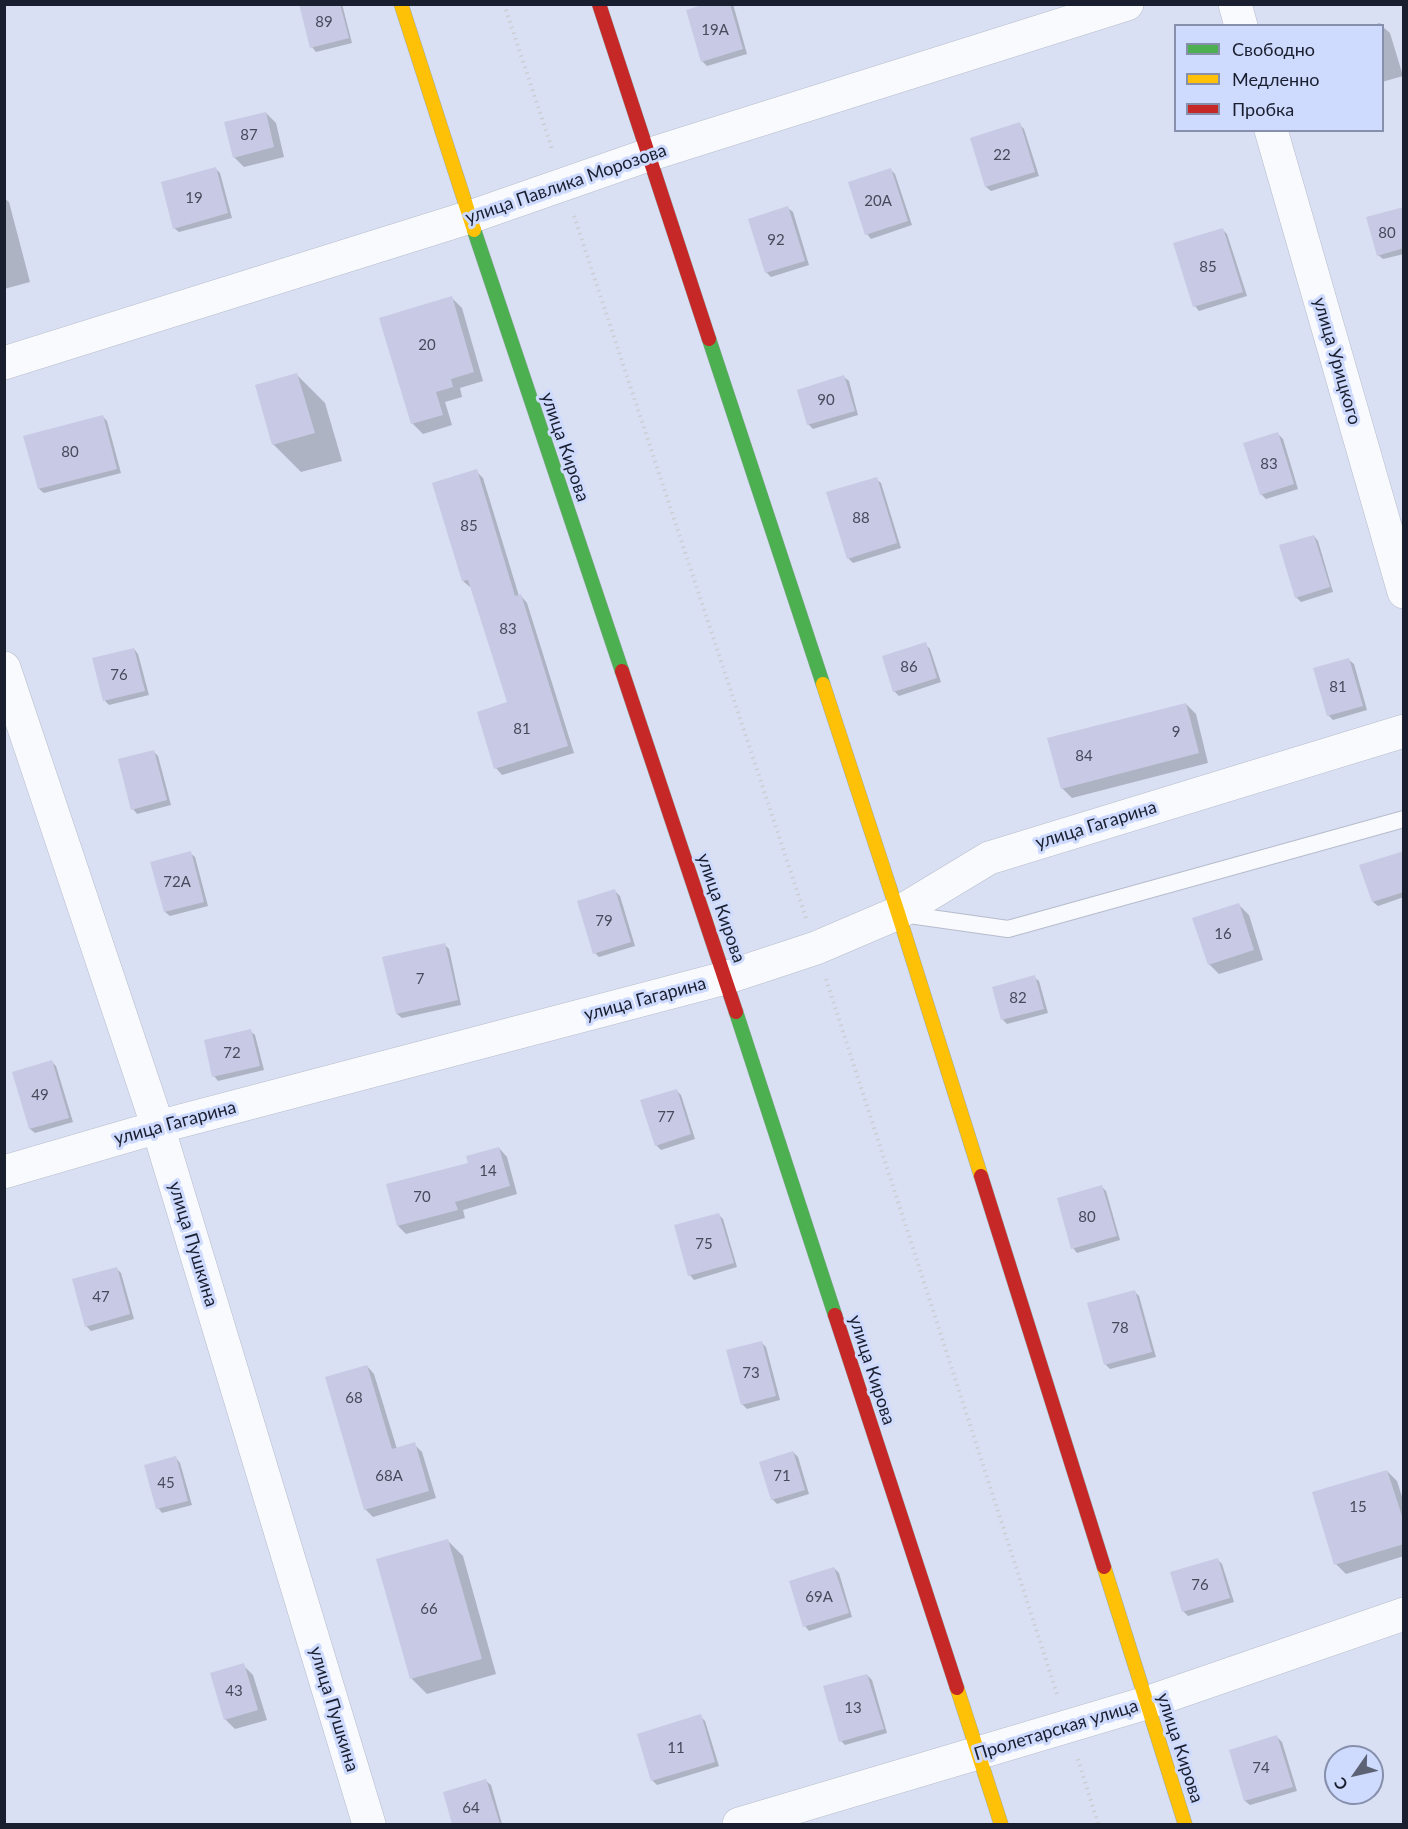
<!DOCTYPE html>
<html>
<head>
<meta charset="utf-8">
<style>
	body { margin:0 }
	#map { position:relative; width:1408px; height:1829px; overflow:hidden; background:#d9e0f3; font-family:Lato,sans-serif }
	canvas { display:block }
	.frame { position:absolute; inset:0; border:6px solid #1a1f2f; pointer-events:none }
	.legend { position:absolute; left:1174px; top:24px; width:210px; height:108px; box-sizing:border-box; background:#cedafe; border:2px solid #868fab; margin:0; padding:8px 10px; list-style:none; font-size:18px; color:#1a1f2f }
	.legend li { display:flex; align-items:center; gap:12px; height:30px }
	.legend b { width:30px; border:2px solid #868fab }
	.north { position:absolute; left:1324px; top:1745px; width:60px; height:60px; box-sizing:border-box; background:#cedafe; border:2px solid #868fab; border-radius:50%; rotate:236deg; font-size:16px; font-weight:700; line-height:24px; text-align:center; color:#1a1f2f }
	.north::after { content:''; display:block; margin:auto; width:21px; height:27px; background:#5d6374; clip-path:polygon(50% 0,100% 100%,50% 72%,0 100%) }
</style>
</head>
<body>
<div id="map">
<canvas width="1408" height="1829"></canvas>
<div class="frame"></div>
<ul class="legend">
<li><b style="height:8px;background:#4caf50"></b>Свободно</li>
<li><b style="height:8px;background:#ffc107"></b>Медленно</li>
<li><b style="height:8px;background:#c62828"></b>Пробка</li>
</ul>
<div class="north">С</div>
</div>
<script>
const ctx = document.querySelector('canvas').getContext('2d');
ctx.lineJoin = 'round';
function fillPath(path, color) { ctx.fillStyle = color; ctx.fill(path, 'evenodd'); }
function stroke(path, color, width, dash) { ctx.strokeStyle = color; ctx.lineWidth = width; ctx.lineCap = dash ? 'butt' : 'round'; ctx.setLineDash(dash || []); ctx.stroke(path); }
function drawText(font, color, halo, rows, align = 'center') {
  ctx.font = font + ' Lato,sans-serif'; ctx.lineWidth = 6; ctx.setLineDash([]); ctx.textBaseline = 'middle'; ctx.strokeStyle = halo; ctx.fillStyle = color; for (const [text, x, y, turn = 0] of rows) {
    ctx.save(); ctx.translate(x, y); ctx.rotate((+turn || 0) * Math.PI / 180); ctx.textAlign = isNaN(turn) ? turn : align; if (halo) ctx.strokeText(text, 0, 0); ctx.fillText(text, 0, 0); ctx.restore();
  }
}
fillPath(new Path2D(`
	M308 4H342L352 43 316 52 312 47Z
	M710 4H733L747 54 707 66 702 61Z
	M1380 23 1382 26H1370Z
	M1382 26 1390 33 1403 76 1382 82Z
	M266 113 276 123 284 157 244 167 234 157Z
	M1019 124 1024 129 1039 176 991 191 986 187Z
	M216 169 220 173 232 218 179 232 174 228Z
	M891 170 895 174 912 225 871 239 867 234Z
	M4 198 9 202 30 282 4 289Z
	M788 208 793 212 809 265 771 277 766 272Z
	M1404 208V254L1383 259 1378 255Z
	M1222 229 1227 234 1247 296 1199 311 1195 306Z
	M452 298 462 308 483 381 460 388 462 397 445 402 452 425 423 434 413 424 381 319Z
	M297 375 325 403 342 461 301 472 273 444Z
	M844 377 849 381 858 415 813 429 808 424Z
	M102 416 107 421 121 473 44 493 39 489Z
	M1278 434 1283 439 1298 489 1266 499 1261 494Z
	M476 471 483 478 519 596H521L527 603 574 753 502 775 496 768 509 703 472 587H470L463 581Z
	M876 479 881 483 901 548 853 563 848 558Z
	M1314 536 1318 541 1333 592 1301 602 1296 597Z
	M925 644 930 649 941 682 899 696 894 691Z
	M134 649 138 654 149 695 109 705 105 701Z
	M1349 660 1354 664 1367 710 1333 720 1328 715Z
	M1186 704 1196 714 1208 763 1072 798 1062 788Z
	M153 751 158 756 171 805 137 814 133 809Z
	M190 853 195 857 208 906 170 916 165 912Z
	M1404 858V897L1378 906 1373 902Z
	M615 891 620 896 635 946 599 957 595 953Z
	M1239 905 1249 915 1263 960 1219 974 1209 964Z
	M444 944 449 949 461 1005 402 1018 397 1014Z
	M1034 977 1039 981 1048 1013 1007 1024 1003 1020Z
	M250 1031 255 1035 264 1070 218 1081 214 1076Z
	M52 1062 56 1066 73 1122 35 1133 30 1129Z
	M676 1090 681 1095 695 1139 661 1150 656 1145Z
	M499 1148 507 1157 517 1194 463 1210 465 1218 406 1234 398 1226 469 1164Z
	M1102 1187 1106 1191 1120 1240 1077 1253 1073 1248Z
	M718 1214 723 1219 737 1267 694 1280 690 1275Z
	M117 1269 121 1273 134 1319 91 1331 86 1326Z
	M1135 1292 1139 1296 1156 1357 1110 1369 1106 1365 1089 1304Z
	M761 1342 766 1347 780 1400 747 1409 742 1404Z
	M367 1366 374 1374 397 1449 414 1444 422 1452 436 1498 373 1517 365 1509Z
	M793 1452 798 1457 809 1494 777 1504 773 1500 761 1462Z
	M176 1458 180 1463 192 1505 162 1513 158 1508Z
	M1387 1471 1397 1481 1404 1503V1556L1346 1574 1336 1564Z
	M447 1540 463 1556 496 1674 427 1694 412 1679 378 1560Z
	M1217 1559 1222 1564 1234 1602 1188 1616 1183 1611Z
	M834 1568 839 1573 852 1617 809 1631 805 1626Z
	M243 1665 253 1675 267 1720 235 1729 225 1719Z
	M867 1675 872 1680 887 1733 845 1745 841 1741Z
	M700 1716 705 1721 719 1766 657 1785 652 1780Z
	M1277 1737 1282 1742 1297 1791 1250 1805 1245 1801 1230 1751Z
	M486 1781 491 1785 502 1824H454L445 1793Z`), '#0003');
fillPath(new Path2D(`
	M299 4H340L349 38 310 48Z
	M705 4H730L743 49 701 62 686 10Z
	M266 112 274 147 233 158 224 122Z
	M1020 122 1035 172 985 187 970 138Z
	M216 167 228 213 173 229 161 182Z
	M891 168 908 221 865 235 848 182Z
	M788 206 805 261 765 273 748 219Z
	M1404 207V248L1377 256 1366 217Z
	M1223 228 1243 292 1193 307 1173 243Z
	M452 296 474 372 451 379 453 387 436 392 443 415 411 424 379 318Z
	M297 373 315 433 272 445 255 385Z
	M844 375 855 411 807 425 797 390Z
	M103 415 117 469 38 489 23 436Z
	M1278 432 1294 484 1260 495 1243 443Z
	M477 469 515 596 521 594 568 746 494 769 477 712 507 702 468 580 462 581 432 483Z
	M877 477 897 543 847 559 826 492Z
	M1314 535 1330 587 1295 598 1279 545Z
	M926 642 937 678 893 692 882 656Z
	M134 648 145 691 103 701 92 658Z
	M1349 658 1363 706 1327 716 1313 668Z
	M1186 703 1199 753 1061 789 1047 738Z
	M154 750 167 800 131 810 118 759Z
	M191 851 204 902 164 912 150 862Z
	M1404 851V892L1372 902 1359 865Z
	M615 889 631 942 593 954 577 901Z
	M1239 903 1254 950 1208 965 1192 918Z
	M445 943 458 1000 396 1014 382 957Z
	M1035 975 1044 1009 1001 1020 992 987Z
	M251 1029 260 1066 212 1077 204 1040Z
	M52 1060 69 1118 29 1129 12 1072Z
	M677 1089 691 1134 655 1146 640 1100Z
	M499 1147 510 1186 455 1202 458 1210 397 1226 386 1184 468 1163 466 1156Z
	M1102 1185 1117 1236 1071 1249 1057 1198Z
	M719 1213 734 1263 688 1276 674 1225Z
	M117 1267 130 1314 85 1327 72 1279Z
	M1135 1290 1152 1352 1104 1365 1087 1303Z
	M762 1341 776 1396 741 1405 726 1350Z
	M367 1365 392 1449 415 1442 429 1491 364 1510 325 1377Z
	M793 1451 805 1490 771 1500 759 1462Z
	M176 1456 188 1501 156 1509 144 1465Z
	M1387 1470 1404 1522V1544L1334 1565 1312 1492Z
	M448 1539 482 1659 410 1679 376 1559Z
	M1218 1558 1230 1598 1182 1612 1170 1572Z
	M834 1567 849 1613 803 1627 789 1581Z
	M244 1663 258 1710 224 1720 210 1673Z
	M867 1674 884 1729 839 1742 823 1686Z
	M701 1714 715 1762 651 1781 637 1734Z
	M1277 1735 1293 1787 1244 1801 1229 1750Z
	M486 1779 500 1824H452L443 1792Z`), '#c8c9e4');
const lane = new Path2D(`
	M902 914 1008 929 1404 819`);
const street = new Path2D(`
	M1235 4 1241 26
	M1271 130 1404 592
	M4 363 470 217 648 155 1127 4
	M4 668 158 1127 369 1824
	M4 1172 158 1127 725 978 816 948 898 913 989 858 1404 731
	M739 1824 1146 1703 1404 1614`);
const fast = new Path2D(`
	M474 230 622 671
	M709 339 823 684
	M736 1012 835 1315`);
const slow = new Path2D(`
	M401 4 474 230
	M823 684 898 913 981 1176
	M1104 1567 1185 1824
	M957 1688 1001 1824`);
const jam = new Path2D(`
	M599 4 709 339
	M622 671 736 1012
	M981 1176 1104 1567
	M835 1315 957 1688`);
stroke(lane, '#b6bccc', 18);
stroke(street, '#b6bccc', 34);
stroke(fast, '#9aaaaa', 15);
stroke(slow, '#9aaaaa', 15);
stroke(jam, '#9aaaaa', 15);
stroke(new Path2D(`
	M504 4 553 152
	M574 216 806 918
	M826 979 1057 1694
	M1078 1759 1098 1824`), '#ccced4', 4, [1.5, 4.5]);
stroke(lane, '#f9fafd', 16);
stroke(street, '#f9fafd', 33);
stroke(fast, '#4caf50', 14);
stroke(slow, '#ffc107', 14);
stroke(jam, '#c62828', 14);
drawText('15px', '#464a5c', null, [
	["89",324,22],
	["19А",715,30],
	["87",249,135],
	["22",1002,155],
	["19",194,198],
	["20А",878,201],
	["80",1387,233],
	["92",776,240],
	["85",1208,267],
	["20",427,345],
	["90",826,400],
	["80",70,452],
	["83",1269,464],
	["88",861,518],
	["85",469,526],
	["83",508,629],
	["86",909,667],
	["76",119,675],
	["81",1338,687],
	["81",522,729],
	["9",1176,732],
	["84",1084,756],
	["72А",177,882],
	["79",604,921],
	["16",1223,934],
	["7",420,979],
	["82",1018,998],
	["72",232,1053],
	["49",40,1095],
	["77",666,1117],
	["14",488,1171],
	["70",422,1197],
	["80",1087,1217],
	["75",704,1244],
	["47",101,1297],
	["78",1120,1328],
	["73",751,1373],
	["68",354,1398],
	["68А",389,1476],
	["71",782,1476],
	["45",166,1483],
	["15",1358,1507],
	["76",1200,1585],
	["69А",819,1597],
	["66",429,1609],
	["43",234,1691],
	["13",853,1708],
	["11",676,1748],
	["74",1261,1768],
	["64",471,1808]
]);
drawText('18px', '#1a1f2f', '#cedafe', [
	["улица Павлика Морозова",566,184,-19],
	["улица Урицкого",1337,361,74],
	["улица Кирова",565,447,71],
	["улица Гагарина",1096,825,-17],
	["улица Кирова",721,908,71],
	["улица Гагарина",645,999,-15],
	["улица Гагарина",175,1123,-15],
	["улица Пушкина",193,1244,73],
	["улица Кирова",872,1370,72],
	["улица Пушкина",334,1709,73],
	["Пролетарская улица",1056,1730,-17],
	["улица Кирова",1180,1748,72]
]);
</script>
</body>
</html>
